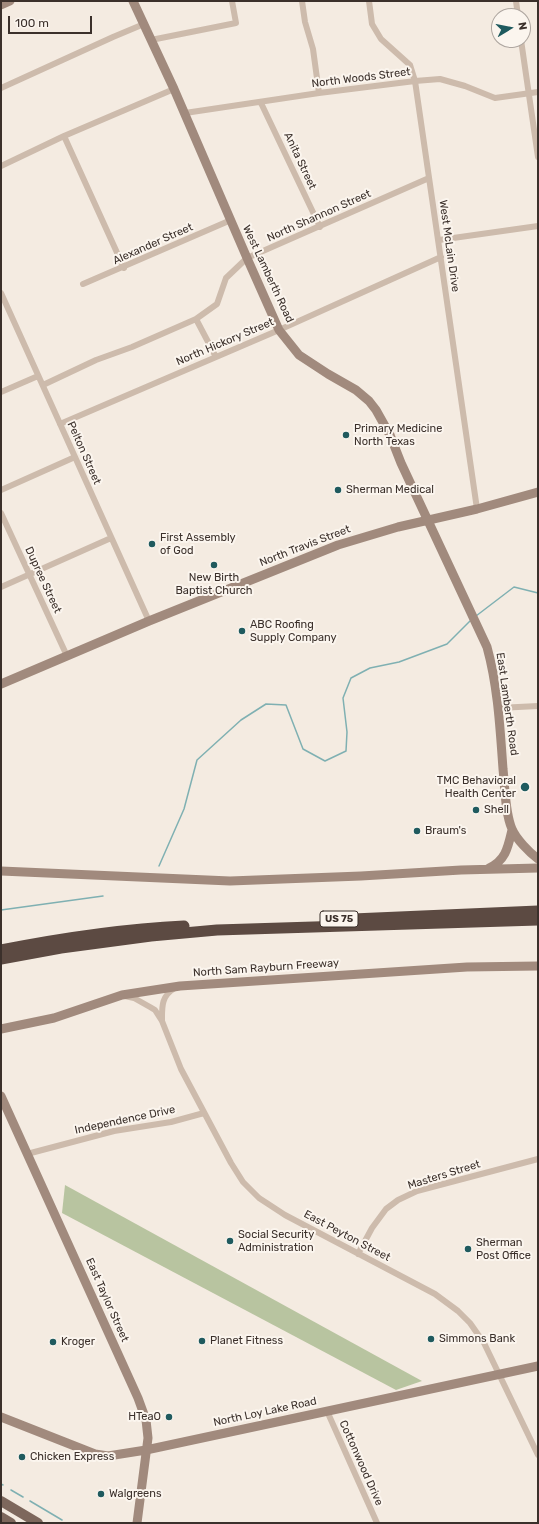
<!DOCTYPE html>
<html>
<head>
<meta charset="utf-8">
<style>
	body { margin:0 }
	#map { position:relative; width:539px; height:1524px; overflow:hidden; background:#f4ebe1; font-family:Rubik,sans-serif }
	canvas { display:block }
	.frame { position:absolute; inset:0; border:2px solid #3b302b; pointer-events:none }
	.north { position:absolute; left:491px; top:8px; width:40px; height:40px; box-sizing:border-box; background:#fbf5ee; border:1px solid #aea6a0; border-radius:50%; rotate:80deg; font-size:11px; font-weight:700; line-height:16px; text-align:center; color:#3b302b }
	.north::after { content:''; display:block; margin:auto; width:14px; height:18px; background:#1f5a5e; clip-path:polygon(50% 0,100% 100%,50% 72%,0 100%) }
	.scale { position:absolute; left:8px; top:16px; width:84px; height:18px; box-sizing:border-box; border:2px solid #3b302b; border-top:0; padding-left:5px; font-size:12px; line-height:14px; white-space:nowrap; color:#3b302b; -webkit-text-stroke:3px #fbf5ee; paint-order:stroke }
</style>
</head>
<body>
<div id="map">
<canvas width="539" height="1524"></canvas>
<div class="frame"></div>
<div class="north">N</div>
<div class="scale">100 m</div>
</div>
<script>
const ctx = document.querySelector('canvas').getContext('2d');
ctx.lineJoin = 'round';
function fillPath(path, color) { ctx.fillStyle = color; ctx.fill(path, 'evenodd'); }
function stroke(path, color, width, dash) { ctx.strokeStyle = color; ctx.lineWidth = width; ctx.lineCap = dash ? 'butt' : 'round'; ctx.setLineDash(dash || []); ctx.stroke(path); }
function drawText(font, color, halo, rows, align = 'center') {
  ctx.font = font + ' Rubik,sans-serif'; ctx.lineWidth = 4; ctx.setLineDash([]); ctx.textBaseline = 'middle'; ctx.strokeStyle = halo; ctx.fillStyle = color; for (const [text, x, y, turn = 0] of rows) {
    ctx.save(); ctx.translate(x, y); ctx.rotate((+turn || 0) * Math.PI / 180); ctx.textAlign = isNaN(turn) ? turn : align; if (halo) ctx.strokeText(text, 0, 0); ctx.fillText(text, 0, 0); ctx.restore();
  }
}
fillPath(new Path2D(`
	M65 1185 422 1381 396 1390 62 1213Z`), '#b8c4a0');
stroke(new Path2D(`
	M476 616 514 587 538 593
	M159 866 184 809 197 760 241 720 266 704 286 705 303 749 325 761 346 751 347 732 343 698 351 678 370 668 399 662 447 644 470 621
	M1 910 103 896
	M1 1484 3 1485
	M11 1490 23 1497
	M30 1501 62 1520`), '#7fb0b2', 1.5);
stroke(new Path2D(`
	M302 1 305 22 313 49 319 93
	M369 1 372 24 381 39 410 65 415 81 477 509
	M516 1 518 16
	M151 40 236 23 232 1
	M521 40 538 157
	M1 88 113 37 144 24
	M261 103 320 227
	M185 113 319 93 415 81 440 79 465 86 495 98 538 92
	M64 136 124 268
	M1 166 64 136 174 89
	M439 240 538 226
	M83 284 231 220
	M1 293 149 621
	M196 319 216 357
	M43 385 96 360 132 347 196 319 217 304 226 278 247 258 429 178
	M1 392 38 376
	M60 424 279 330 441 257
	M1 490 75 457
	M1 513 67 656
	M1 587 111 538
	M498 708 538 706
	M125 996 134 998 150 1007 155 1010 162 1021 181 1069 231 1163 243 1182 259 1198 285 1215 435 1294 458 1311 470 1323 484 1343 538 1455
	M162 1021C162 1007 161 996 175 988
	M27 1154 114 1131 171 1122 204 1113
	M358 1254 372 1228 386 1209 398 1200 417 1191 538 1159
	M327 1411 377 1523`), '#cdbbac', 6);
stroke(new Path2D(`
	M133 1 174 89 247 258 279 330 299 355 328 374 356 390 369 401 376 410 390 435 401 463 487 647C498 687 500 728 503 769 505 787 505 813 512 829 516 839 530 853 538 859
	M1 5 10 1
	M1 684 149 621 338 545 398 527 477 509 538 492
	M489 868C506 860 508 847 512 830
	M1 871 230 881 361 876 461 870 538 868
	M1 1029 54 1018 122 995 180 986 467 967 538 966
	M1 1096 138 1398 146 1420 148 1438 137 1523
	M1 1417 95 1454 108 1456 146 1450 538 1366`), '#a18a7d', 9);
stroke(new Path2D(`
	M1 1501 38 1523
	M1 1517 11 1523`), '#7d675c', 10);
stroke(new Path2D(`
	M353 919 538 911
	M1 950C62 938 122 929 184 926
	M1 959 61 948 151 936 217 930 538 920`), '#5c4a42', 11);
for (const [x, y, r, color] of [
	[346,435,4,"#1f5a5e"],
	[338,490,4,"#1f5a5e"],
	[152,544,4,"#1f5a5e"],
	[214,565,4,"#1f5a5e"],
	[242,631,4,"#1f5a5e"],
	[525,787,5,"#1f5a5e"],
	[476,810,4,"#1f5a5e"],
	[417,831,4,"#1f5a5e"],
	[230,1241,4,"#1f5a5e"],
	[468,1249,4,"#1f5a5e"],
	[431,1339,4,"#1f5a5e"],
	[202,1341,4,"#1f5a5e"],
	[53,1342,4,"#1f5a5e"],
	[169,1417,4,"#1f5a5e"],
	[22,1457,4,"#1f5a5e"],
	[101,1494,4,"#1f5a5e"]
]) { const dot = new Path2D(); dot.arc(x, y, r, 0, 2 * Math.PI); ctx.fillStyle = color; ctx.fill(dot); stroke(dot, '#fbf5ee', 1.5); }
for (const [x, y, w] of [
	[339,919,38]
]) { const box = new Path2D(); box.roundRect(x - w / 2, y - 8, w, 16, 3); ctx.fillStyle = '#fbf5ee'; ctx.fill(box); stroke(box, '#3b302b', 1); }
drawText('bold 10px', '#3b302b', null, [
	["US 75",339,919]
]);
drawText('11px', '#3b302b', '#fbf5ee', [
	["North Woods Street",361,78,-7],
	["Anita Street",300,161,65],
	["North Shannon Street",319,216,-24],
	["Alexander Street",153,244,-24],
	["West McLain Drive",449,246,82],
	["West Lamberth Road",268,274,65],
	["North Hickory Street",225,342,-23],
	["Pelton Street",84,453,66],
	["North Travis Street",305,546,-21],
	["Dupree Street",43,580,65],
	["East Lamberth Road",507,704,82],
	["North Sam Rayburn Freeway",266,968,-4],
	["Independence Drive",125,1120,-12],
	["Masters Street",444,1175,-17],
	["East Peyton Street",347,1236,28],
	["East Taylor Street",107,1300,66],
	["North Loy Lake Road",265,1412,-12],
	["Cottonwood Drive",361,1463,66]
]);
drawText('11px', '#3b302b', '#fbf5ee', [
	["Primary Medicine",354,429],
	["North Texas",354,442],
	["Sherman Medical",346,490],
	["First Assembly",160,538],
	["of God",160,551],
	["New Birth",214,578,"center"],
	["Baptist Church",214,591,"center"],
	["ABC Roofing",250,625],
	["Supply Company",250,638],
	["TMC Behavioral",516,781,"right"],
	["Health Center",516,794,"right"],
	["Shell",484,810],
	["Braum's",425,831],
	["Social Security",238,1235],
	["Administration",238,1248],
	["Sherman",476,1243],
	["Post Office",476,1256],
	["Simmons Bank",439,1339],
	["Planet Fitness",210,1341],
	["Kroger",61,1342],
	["HTeaO",161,1417,"right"],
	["Chicken Express",30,1457],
	["Walgreens",109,1494]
], 'left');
</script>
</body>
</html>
